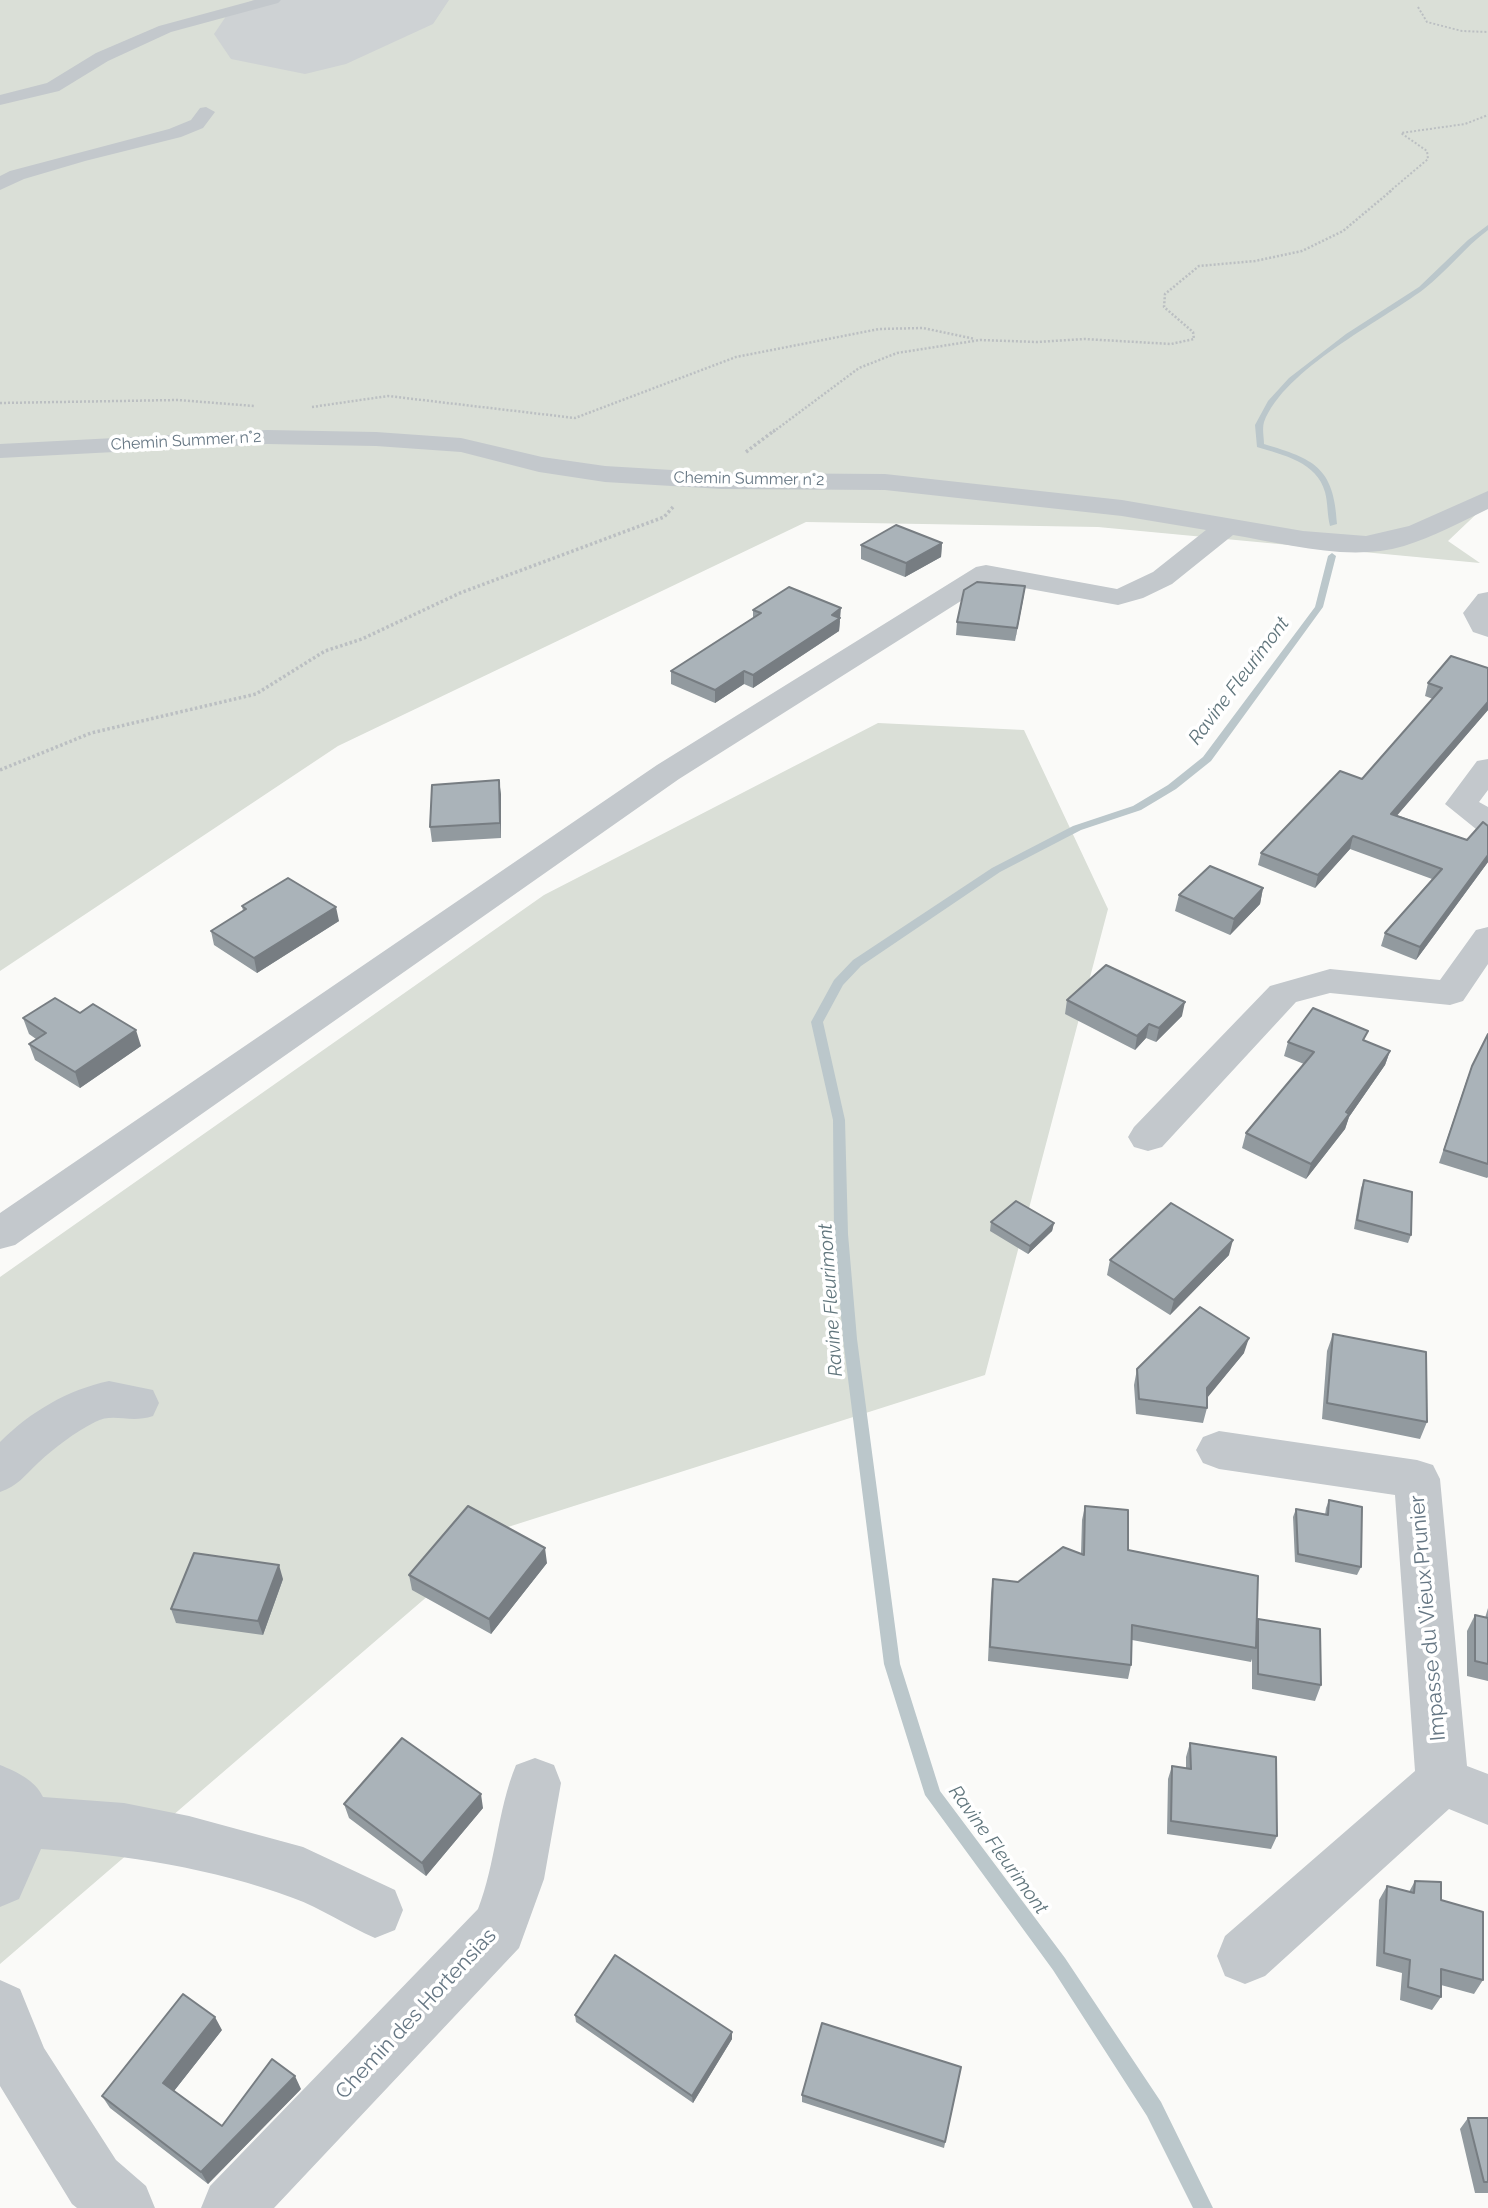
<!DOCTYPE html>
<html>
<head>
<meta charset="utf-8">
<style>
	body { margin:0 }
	canvas { display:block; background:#fafaf8 }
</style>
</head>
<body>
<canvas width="1488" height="2208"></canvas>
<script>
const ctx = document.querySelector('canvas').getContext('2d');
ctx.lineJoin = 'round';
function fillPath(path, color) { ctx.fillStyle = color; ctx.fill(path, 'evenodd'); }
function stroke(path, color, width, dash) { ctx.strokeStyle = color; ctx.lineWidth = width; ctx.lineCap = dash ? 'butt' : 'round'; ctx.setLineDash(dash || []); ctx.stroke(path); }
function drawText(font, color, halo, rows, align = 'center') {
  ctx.font = font + ' Raleway,sans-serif'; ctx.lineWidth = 7; ctx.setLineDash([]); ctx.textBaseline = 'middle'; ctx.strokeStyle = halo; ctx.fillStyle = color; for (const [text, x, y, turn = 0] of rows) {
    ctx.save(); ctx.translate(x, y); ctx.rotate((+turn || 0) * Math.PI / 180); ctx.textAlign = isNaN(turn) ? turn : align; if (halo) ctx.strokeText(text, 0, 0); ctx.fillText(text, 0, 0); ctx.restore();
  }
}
fillPath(new Path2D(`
	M0 0H1488V503L1448 541 1480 563 1098 527 806 522 338 746 0 971Z
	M878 723 1024 730 1108 909 985 1375 508 1527 0 1964V1277L544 895Z`), '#dadfd7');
fillPath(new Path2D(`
	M1488 225V230C1465 247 1447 271 1424 289 1380 322 1284 369 1264 422 1262 429 1264 437 1264 444 1314 459 1334 467 1337 524L1330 526C1327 515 1328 503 1325 492 1317 462 1283 455 1257 447L1255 425 1268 401 1289 378 1346 334 1419 287 1468 240Z
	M1332 553 1336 556 1323 607 1211 761 1176 789 1141 810 1081 830 1000 872 861 966 843 985 823 1022 845 1120 848 1234 857 1339 900 1664 940 1791 1065 1958 1161 2102 1213 2208H1193L1147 2116 1053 1970 925 1795 884 1664 843 1339 834 1234 833 1120 811 1022 834 980 853 960 992 868 1073 826 1133 806 1168 785 1203 757 1315 607 1328 556Z`), '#bbc7cb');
fillPath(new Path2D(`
	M254 0H449L433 24 346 64 305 74 231 59 214 34 231 9Z`), '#ced2d4');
stroke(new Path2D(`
	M1418 7 1427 22 1462 31 1488 32
	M1389 192 1428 159 1427 151 1401 133 1465 124 1488 115`), '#bbbfc2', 2, [2, 2]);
stroke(new Path2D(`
	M0 403 178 400 254 406
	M312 407 388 396 575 418 736 357 879 329 923 328 975 339
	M773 432 859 368 897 353 980 340 1037 342 1084 339 1171 344 1194 339 1193 332 1164 307 1165 294 1199 266 1255 261 1302 251 1343 231 1392 190`), '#bbbfc2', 2.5, [2, 2]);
stroke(new Path2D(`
	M746 452 775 430
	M0 770 91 733 256 694 325 651 362 639 460 593 664 517 673 507`), '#bbbfc2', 3.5, [2.5, 2.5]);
fillPath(new Path2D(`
	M255 0H281L278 3 171 32 108 61 59 91 0 105V95L47 83 96 53 159 26Z
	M206 107 215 112 203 128 181 137 85 161 24 179 0 190V176L10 171 169 129 191 120 200 108Z
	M267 430 376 432 461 438 542 457 605 466 722 473 885 474 1122 500 1303 531 1366 536 1409 526 1488 491V509C1461 522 1433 537 1404 546 1350 562 1287 544 1233 535L1172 584 1143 598 1118 605 991 582 679 779 15 1245 0 1249V1213L657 765 976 567 986 565 1117 589 1153 572 1206 530 1122 516 885 490 722 489 605 482 539 472 461 452 376 446 267 444 0 458V444Z
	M1488 592V637L1473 632 1463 613 1478 594Z
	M1488 759V790L1479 802 1488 807V832L1476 829 1445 804 1477 761Z
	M1488 927V964L1463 1001 1450 1005 1330 993 1296 1002 1162 1147 1148 1151 1134 1147 1128 1137 1134 1127 1270 986 1330 969 1440 980 1476 930Z
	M109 1381 153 1390 159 1403 153 1416C129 1424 114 1412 95 1422 74 1433 55 1447 38 1463 24 1476 18 1486 0 1492V1442C30 1412 67 1390 109 1381Z
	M1219 1431 1417 1460 1433 1465 1440 1479 1467 1766 1488 1774V1825L1449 1809 1265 1976 1245 1984 1225 1976 1217 1956 1225 1936 1415 1771 1395 1495 1219 1469 1203 1463 1196 1450 1203 1437Z
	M535 1758 554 1765 561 1783 544 1879 519 1948 274 2208H201L210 2186 478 1909C496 1863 497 1811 516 1765Z
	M0 1765C17 1772 35 1780 43 1797L124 1803 189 1816 303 1847 395 1890 403 1910 395 1930 375 1938C347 1926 321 1908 293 1898 212 1868 127 1855 41 1849L19 1899 0 1907Z
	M0 1980 20 1989 44 2048 116 2160 146 2186 155 2208H77L72 2204 0 2086Z`), '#c3c8cc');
fillPath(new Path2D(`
	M942 543 941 557 905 577 861 559V545Z
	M1025 586 1015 641 956 635 957 622Z
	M753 610 840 621 839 631 753 688 744 684 715 703 671 684V671L753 618Z
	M1488 668V710L1397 815 1467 840 1488 826V862L1416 960 1381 946 1385 933 1432 879 1350 849 1315 888 1258 865 1261 853 1362 779 1433 699 1425 696 1428 683Z
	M501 794V838L432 842 430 827Z
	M1263 888 1260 904 1230 935 1175 911 1179 895Z
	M242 906 339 921 257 973 214 945 211 931 243 911Z
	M1067 1000 1182 1016 1156 1042 1146 1038 1135 1050 1065 1014Z
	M80 1013 141 1046 80 1088 35 1060 29 1044 36 1039 29 1034 23 1018Z
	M1488 1034V1177L1487 1178 1439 1163 1467 1079Z
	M1365 1041 1390 1051 1385 1065 1349 1117 1345 1129 1306 1179 1242 1148 1246 1133 1304 1064 1284 1056 1288 1042Z
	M1364 1180 1411 1235 1408 1243 1354 1229 1361 1188Z
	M991 1222 1054 1223 1052 1231 1028 1254 990 1231Z
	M1229 1255 1170 1315 1107 1275 1110 1260Z
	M1333 1334 1427 1422 1420 1439 1322 1419 1327 1351Z
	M1244 1353 1207 1397V1408L1203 1423 1136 1414 1134 1385 1137 1369Z
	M1329 1500 1361 1567 1357 1575 1295 1562 1293 1517 1296 1509 1325 1515 1326 1508Z
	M1085 1506 1128 1550 1257 1622 1321 1685 1315 1701 1252 1689V1659L1251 1662 1132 1640 1131 1665 1128 1679 988 1661 991 1593 993 1579 1018 1582 1081 1554 1082 1520Z
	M547 1563 491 1634 412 1590 409 1575Z
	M283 1579 263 1635 176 1623 171 1609Z
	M1488 1608V1681L1467 1676V1631L1475 1615 1485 1618Z
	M1190 1743 1277 1836 1271 1849 1167 1834 1168 1779 1172 1766 1186 1768V1757Z
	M344 1804 483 1808 426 1876 349 1818Z
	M1415 1881 1441 1900 1483 1980 1474 1994 1441 1985V1997L1432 2010 1400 2000 1402 1973 1376 1966 1379 1900 1387 1886 1409 1892Z
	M575 2015 732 2039 693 2103 576 2022Z
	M222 2030 174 2091 222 2126 301 2089 208 2184 110 2108 102 2096Z
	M961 2067 944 2148 802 2102V2095Z
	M1468 2118H1488V2193H1475L1460 2129Z`), '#929a9f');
fillPath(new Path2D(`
	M942 543 941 557 905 577 906 563Z
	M1025 586 1023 600 1015 641 1017 628Z
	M841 608 839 631 753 688V675Z
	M744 671V684L715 703V690Z
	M1488 702V710L1388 826 1391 814Z
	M499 780 501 794V838L500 823Z
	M1353 836 1350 849 1315 888 1318 875Z
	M1488 855V862L1416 960 1420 947Z
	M1263 888 1260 904 1230 935 1234 919Z
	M336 907 339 921 257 973 254 958Z
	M1185 1002 1182 1016 1156 1042 1159 1028Z
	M1149 1024 1146 1038 1135 1050 1137 1036Z
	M136 1030 141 1046 80 1088 75 1072Z
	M1390 1051 1385 1065 1349 1117 1345 1129 1306 1179 1311 1164Z
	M1054 1223 1052 1231 1028 1254 1030 1246Z
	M1233 1240 1229 1255 1170 1315 1174 1300Z
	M1249 1338 1244 1353 1203 1403 1207 1388Z
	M545 1548 547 1563 491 1634 489 1619Z
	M279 1565 283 1579 263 1635 258 1621Z
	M481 1794 483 1808 426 1876 422 1863Z
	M215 2017 222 2030 170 2096 163 2083Z
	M732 2032V2039L693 2103 692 2096Z
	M295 2076 301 2089 208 2184 201 2172Z`), '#777d82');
const building = new Path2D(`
	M896 525 942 543 906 563 861 545Z
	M977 582 1025 586 1017 628 957 622 964 590Z
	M789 587 841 608 832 615 840 618 753 675 744 671 715 690 671 671 761 613 753 610Z
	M1451 656 1488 668V702L1391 814 1467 840 1483 822 1488 826V855L1420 947 1385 933 1442 869 1353 836 1318 875 1261 853 1340 771 1362 779 1442 688 1428 683Z
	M499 780 500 823 430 827 432 785Z
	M1210 866 1263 888 1234 919 1179 895Z
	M288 878 336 907 254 958 211 931 246 909 242 906Z
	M1106 965 1185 1002 1159 1028 1149 1024 1137 1036 1067 1000Z
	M55 998 80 1013 93 1004 136 1030 75 1072 29 1044 46 1033 23 1018Z
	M1313 1008 1368 1031 1363 1040 1390 1051 1346 1112 1349 1114 1311 1164 1246 1133 1314 1052 1288 1042Z
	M1488 1034V1164L1444 1150 1472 1066Z
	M1364 1180 1412 1192 1411 1235 1357 1220Z
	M1016 1201 1054 1223 1030 1246 991 1222Z
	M1171 1203 1233 1240 1174 1300 1110 1260Z
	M1200 1307 1249 1338 1207 1388V1408L1139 1399 1137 1369Z
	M1333 1334 1426 1352 1427 1422 1327 1403Z
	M1329 1500 1362 1507 1361 1567 1298 1554 1296 1509 1328 1515Z
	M468 1506 545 1548 489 1619 409 1575Z
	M1085 1506 1128 1510V1550L1258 1576 1256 1648 1132 1625 1131 1665 990 1647 993 1579 1018 1582 1063 1547 1084 1555Z
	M194 1553 279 1565 258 1621 171 1609Z
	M1475 1615 1488 1618V1664L1475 1661Z
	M1258 1619 1320 1629 1321 1685 1258 1674Z
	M402 1738 481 1794 422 1863 344 1804Z
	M1190 1743 1276 1757 1277 1836 1171 1821 1172 1766 1191 1769Z
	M1415 1881 1441 1882V1900L1483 1912V1980L1441 1969V1997L1408 1987 1410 1960 1384 1953 1387 1886 1414 1893Z
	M615 1955 732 2032 692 2096 575 2015Z
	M183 1994 215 2017 163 2083 222 2126 272 2059 295 2076 201 2172 102 2096Z
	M822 2023 961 2067 945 2142 802 2095Z
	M1468 2118H1488V2182H1484Z`);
fillPath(building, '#aab3b9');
stroke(building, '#777d82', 2);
drawText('16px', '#657683', '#fff', [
	["Chemin Summer n°2",186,441,-3],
	["Chemin Summer n°2",749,479,1]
]);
drawText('italic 19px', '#60757c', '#fff', [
	["Ravine Fleurimont",1239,681,-53],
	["Ravine Fleurimont",831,1300,-94],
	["Ravine Fleurimont",998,1850,54]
]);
drawText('21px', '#657683', '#fff', [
	["Impasse du Vieux Prunier",1428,1618,-95],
	["Chemin des Hortensias",416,2014,-47]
]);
</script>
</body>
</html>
